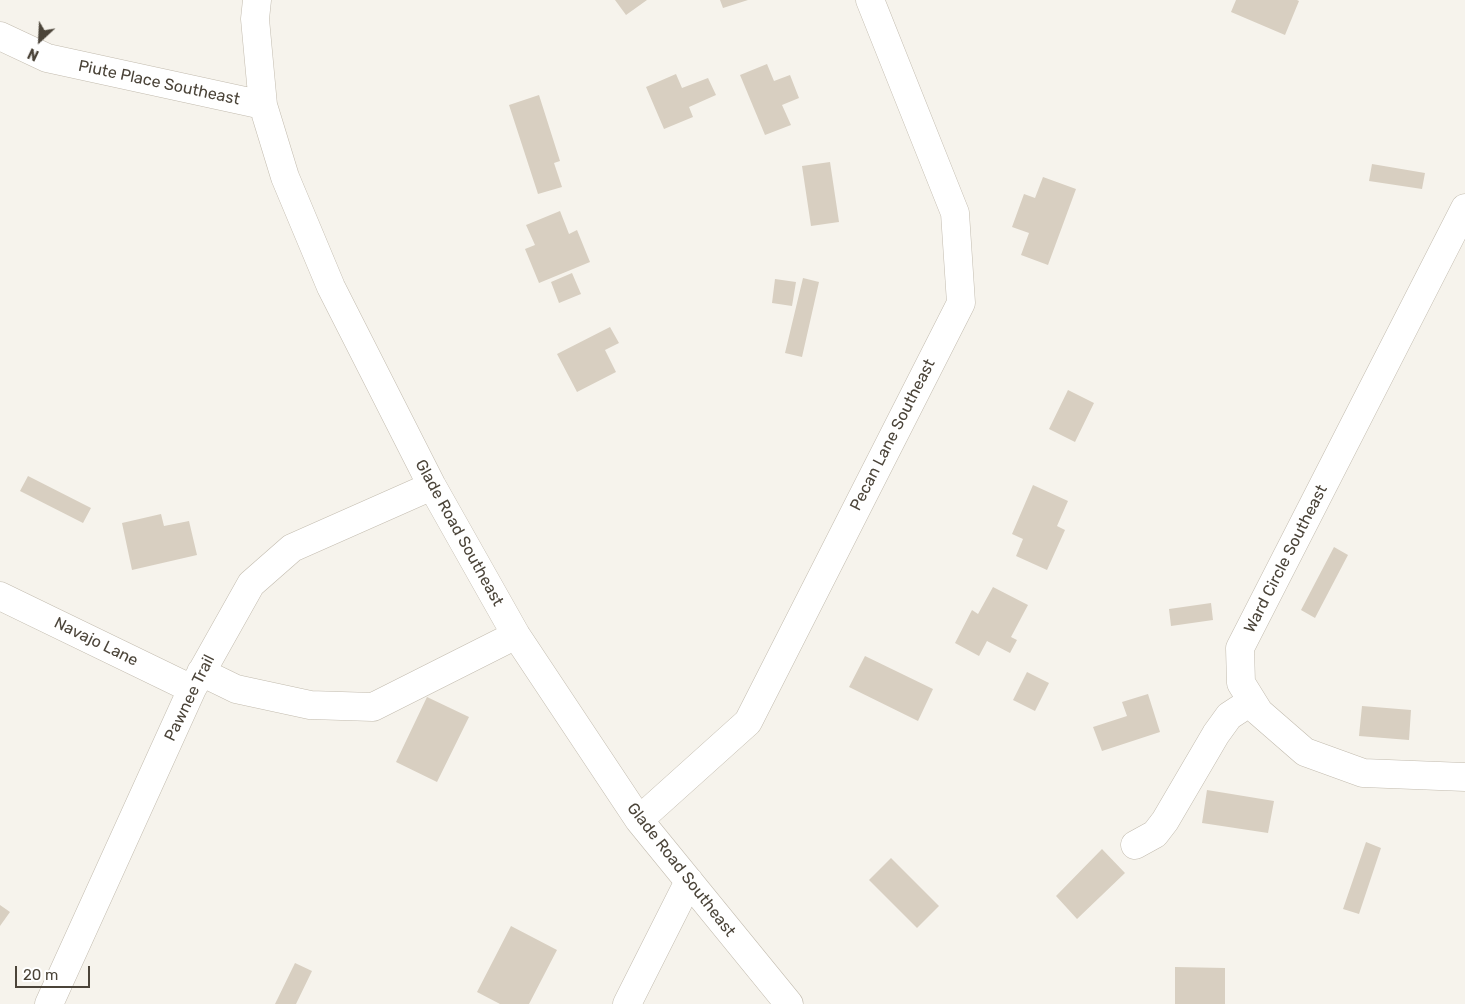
<!DOCTYPE html>
<html>
<head>
<meta charset="utf-8">
<style>
	body { margin:0 }
	#map { position:relative; width:1465px; height:1004px; overflow:hidden; background:#f6f3ec; font-family:Rubik,sans-serif }
	canvas { display:block }
	.north { position:absolute; left:15px; top:15px; width:50px; height:50px; -webkit-text-stroke:4px #fff; paint-order:stroke; rotate:205deg; font-size:14px; font-weight:700; line-height:20px; text-align:center; color:#4b4439 }
	.north::after { content:''; display:block; margin:auto; width:18px; height:22px; background:#4b4439; clip-path:polygon(50% 0,100% 100%,50% 72%,0 100%) }
	.scale { position:absolute; left:15px; top:966px; width:75px; height:22px; box-sizing:border-box; border:2px solid #4b4439; border-top:0; padding-left:6px; font-size:15px; line-height:18px; white-space:nowrap; color:#4b4439; -webkit-text-stroke:4px #fff; paint-order:stroke }
</style>
</head>
<body>
<div id="map">
<canvas width="1465" height="1004"></canvas>
<div class="north">N</div>
<div class="scale">20 m</div>
</div>
<script>
const ctx = document.querySelector('canvas').getContext('2d');
ctx.lineJoin = 'round';
function fillPath(path, color) { ctx.fillStyle = color; ctx.fill(path, 'evenodd'); }
function stroke(path, color, width, dash) { ctx.strokeStyle = color; ctx.lineWidth = width; ctx.lineCap = dash ? 'butt' : 'round'; ctx.setLineDash(dash || []); ctx.stroke(path); }
function drawText(font, color, halo, rows, align = 'center') {
  ctx.font = font + ' Rubik,sans-serif'; ctx.lineWidth = 4; ctx.setLineDash([]); ctx.textBaseline = 'middle'; ctx.strokeStyle = halo; ctx.fillStyle = color; for (const [text, x, y, turn = 0] of rows) {
    ctx.save(); ctx.translate(x, y); ctx.rotate((+turn || 0) * Math.PI / 180); ctx.textAlign = isNaN(turn) ? turn : align; if (halo) ctx.strokeText(text, 0, 0); ctx.fillText(text, 0, 0); ctx.restore();
  }
}
fillPath(new Path2D(`
	M615 0H647L626 15Z
	M720 0H748L723 8Z
	M1236 0H1297L1299 1 1285 35 1231 12Z
	M767 64 774 81 790 75 799 98 782 105 791 125 765 135 740 75Z
	M676 74 682 88 708 78 716 95 689 107 693 117 664 129 646 87Z
	M539 95 560 161 554 163 562 187 538 194 509 105Z
	M830 162 839 222 811 226 802 166Z
	M1372 164 1425 173 1422 189 1369 181Z
	M1043 177 1076 189 1048 265 1021 255 1029 233 1012 227 1024 194 1035 198Z
	M560 211 569 234 577 230 590 262 539 283 525 249 535 245 526 225Z
	M572 273 581 294 559 303 551 282Z
	M803 278 819 282 802 357 785 353Z
	M775 279 796 282 792 306 772 303Z
	M610 327 619 343 605 350 616 372 577 392 557 354Z
	M1068 390 1094 403 1075 442 1049 429Z
	M28 476 91 508 83 523 20 491Z
	M1033 485 1068 501 1057 526 1065 530 1047 570 1016 556 1023 539 1012 534Z
	M161 514 164 526 189 521 197 555 132 570 122 523Z
	M1334 547 1348 555 1315 618 1301 610Z
	M993 587 1028 605 1011 637 1017 640 1010 653 987 641 979 656 955 643 972 610 978 614Z
	M1211 603 1213 620 1171 626 1169 609Z
	M865 656 933 689 918 721 849 687Z
	M1027 672 1049 683 1035 711 1013 700Z
	M1148 694 1160 732 1102 751 1093 727 1127 716 1122 702Z
	M427 697 469 717 437 782 396 762Z
	M1362 706 1411 710 1409 740 1359 736Z
	M1207 790 1274 801 1268 833 1202 823Z
	M1366 842 1381 848 1359 914 1343 909Z
	M1102 849 1125 873 1077 919 1056 896Z
	M891 858 939 906 917 928 869 880Z
	M0 905 10 912 0 926Z
	M511 926 557 950 529 1004H500L477 992Z
	M295 963 312 971 296 1004H275Z
	M1175 967 1225 968V1004H1175Z`), '#d8cfc1');
const minor = new Path2D(`
	M257 0 255 19 263 105 285 177 331 287 432 486 516 635 639 820 789 1004
	M0 36 47 58 263 105
	M1465 208 1240 648 1241 683 1259 712 1305 752 1363 773 1465 777
	M0 596 192 689
	M201 672 236 689 310 705 373 707 516 635
	M639 820 748 722 961 303 955 213 870 0
	M1135 845 1155 834 1165 821 1216 734 1229 716 1252 701
	M49 1004 192 689 251 584 292 548 432 486
	M627 1004 689 881`);
stroke(minor, '#c2bbae', 29);
stroke(minor, '#fff', 28);
drawText('16px', '#4b4439', '#fff', [
	["Piute Place Southeast",159,83,12],
	["Pecan Lane Southeast",893,435,-63],
	["Glade Road Southeast",459,533,61],
	["Ward Circle Southeast",1286,559,-63],
	["Navajo Lane",96,642,26],
	["Pawnee Trail",190,698,-64],
	["Glade Road Southeast",681,870,52]
]);
</script>
</body>
</html>
